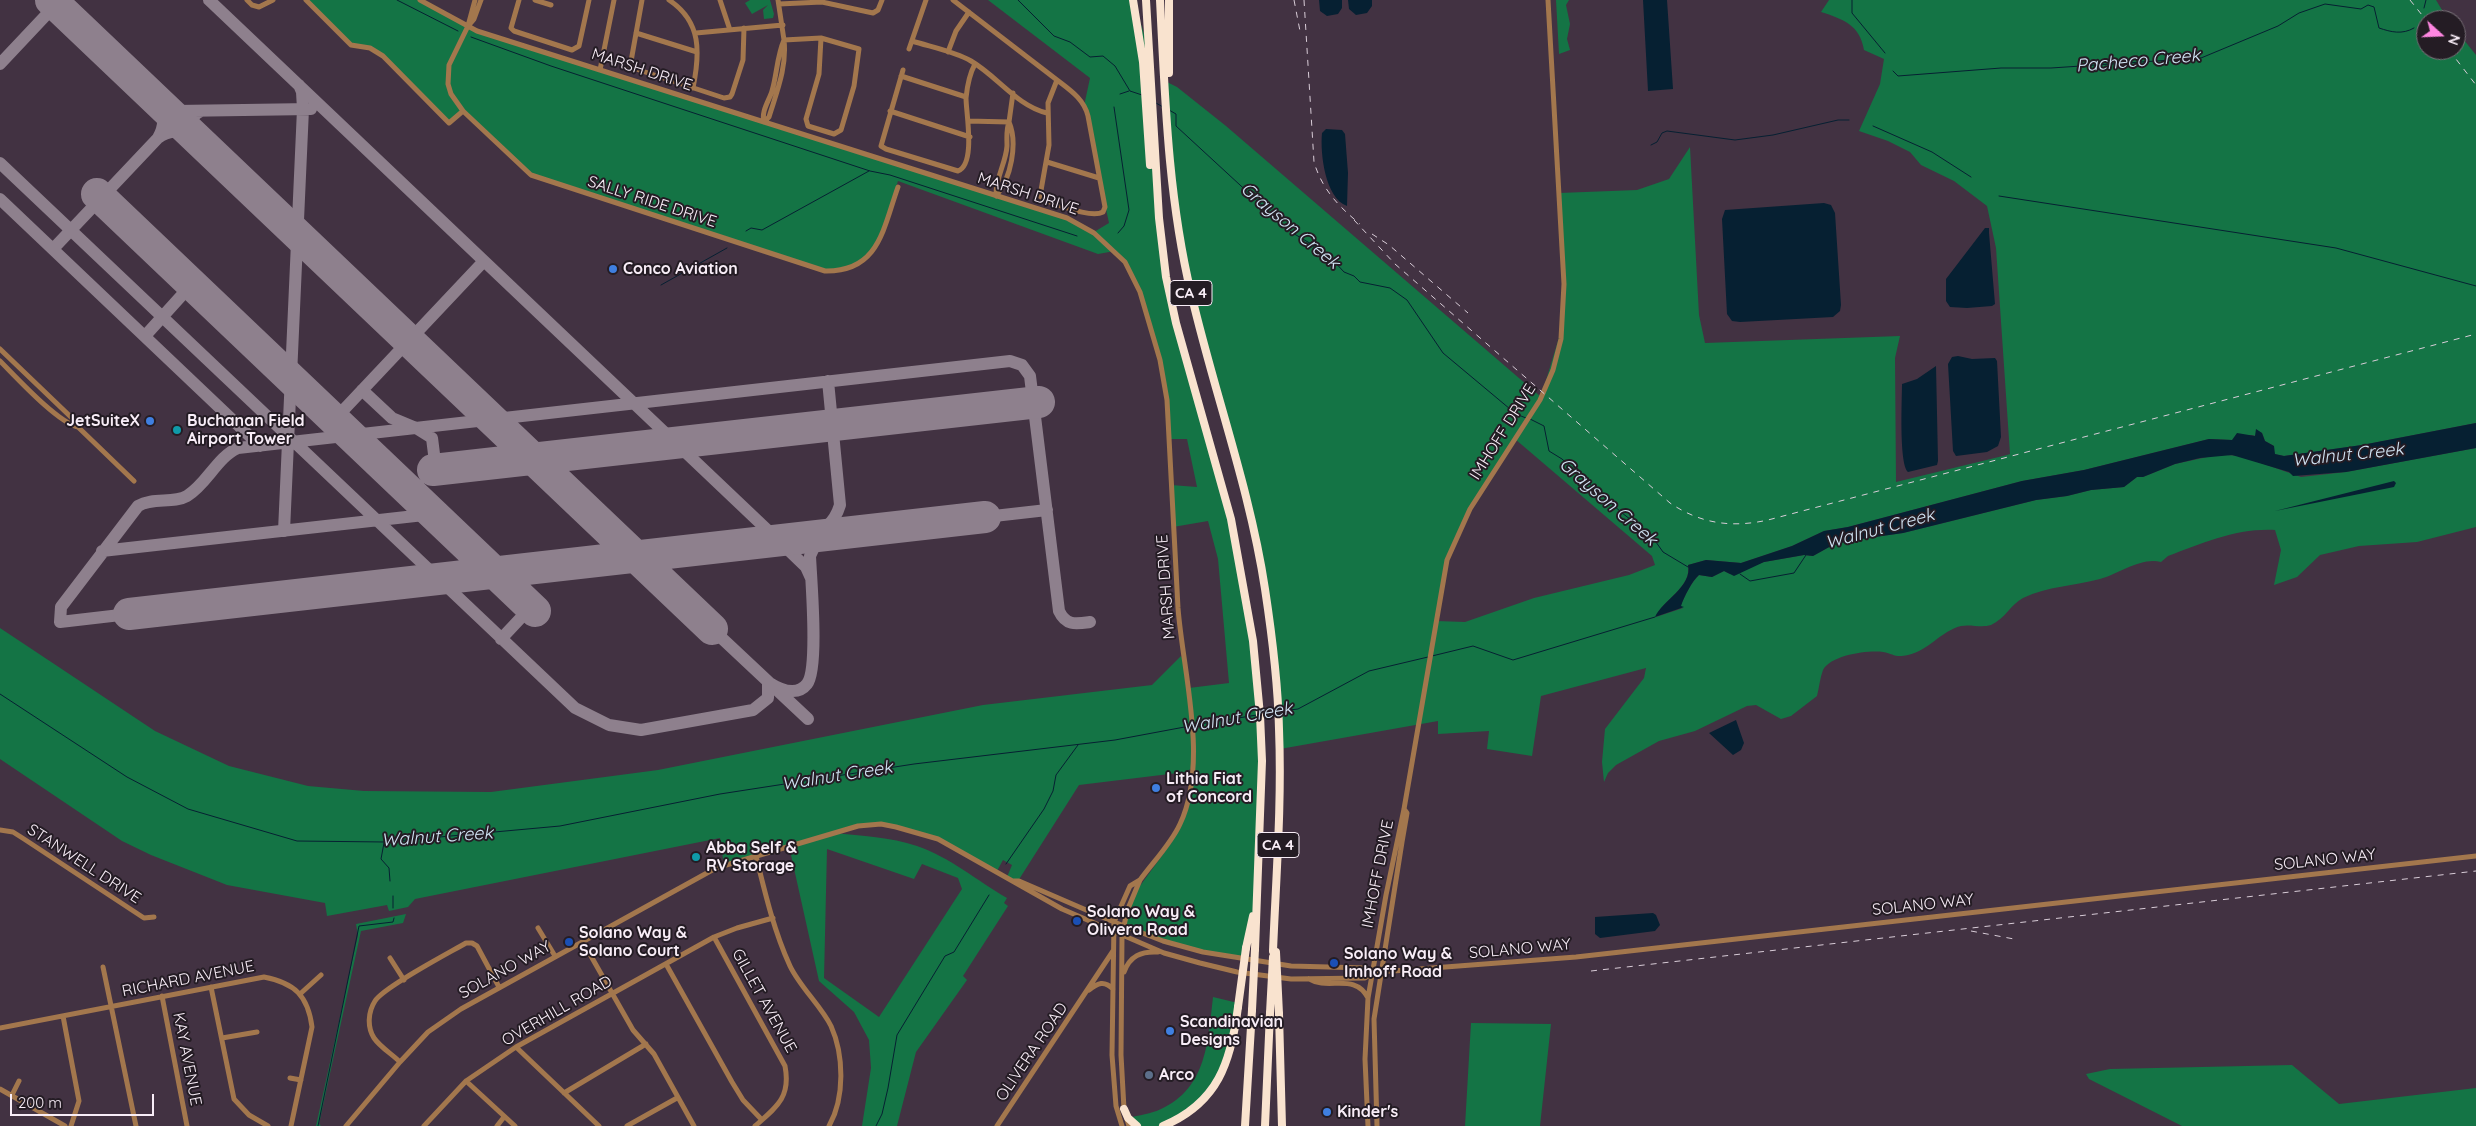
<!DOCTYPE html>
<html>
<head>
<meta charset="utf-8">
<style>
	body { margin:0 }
	#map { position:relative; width:2476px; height:1126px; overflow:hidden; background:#423242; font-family:Quicksand,sans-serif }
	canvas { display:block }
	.north { position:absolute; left:2416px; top:10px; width:50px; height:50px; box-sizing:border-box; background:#241c24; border:1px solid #797078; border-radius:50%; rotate:110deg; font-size:14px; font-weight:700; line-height:20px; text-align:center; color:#f8edf7 }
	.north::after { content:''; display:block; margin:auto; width:18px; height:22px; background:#fe86e1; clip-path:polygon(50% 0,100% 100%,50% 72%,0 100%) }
	.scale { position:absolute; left:10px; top:1094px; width:144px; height:22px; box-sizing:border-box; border:2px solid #f8edf7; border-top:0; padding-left:6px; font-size:15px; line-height:18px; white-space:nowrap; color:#f8edf7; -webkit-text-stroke:4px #241c24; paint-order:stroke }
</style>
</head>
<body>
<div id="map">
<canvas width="2476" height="1126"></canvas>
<div class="north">N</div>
<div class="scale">200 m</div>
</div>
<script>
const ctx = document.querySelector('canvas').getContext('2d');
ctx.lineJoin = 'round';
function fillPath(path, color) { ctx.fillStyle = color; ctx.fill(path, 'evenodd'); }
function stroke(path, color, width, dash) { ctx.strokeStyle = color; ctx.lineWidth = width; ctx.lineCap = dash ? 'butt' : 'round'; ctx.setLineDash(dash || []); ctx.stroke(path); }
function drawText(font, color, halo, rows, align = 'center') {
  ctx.font = font + ' Quicksand,sans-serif'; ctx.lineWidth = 4; ctx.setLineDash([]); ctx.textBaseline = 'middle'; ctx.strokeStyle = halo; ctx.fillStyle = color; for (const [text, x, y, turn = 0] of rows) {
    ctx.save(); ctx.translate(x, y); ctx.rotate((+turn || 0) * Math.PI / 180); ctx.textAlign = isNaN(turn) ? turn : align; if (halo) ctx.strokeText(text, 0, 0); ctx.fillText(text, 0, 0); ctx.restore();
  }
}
fillPath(new Path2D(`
	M306 0H420L468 26 1067 218 1094 232 1109 223 1084 106 1090 78 988 0H1133L1148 46 1169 294 1238 547 1260 715 1256 902 1244 961 1203 952 1123 926 1137 890 1172 842 1188 801 1192 768 1186 772 1079 785 1018 881 1007 877 1012 865 1003 860 997 871 938 839 881 824 834 833C862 836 890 837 917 846 950 857 977 881 1007 898L1004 903 1008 906 963 976 967 980 916 1052 897 1126H862L871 1068 869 1040 854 1012 819 981 789 846 724 866 720 838 415 899 408 907 389 911 387 905 327 916 325 903 227 885 151 855 122 841 0 759V628L155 731 229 766 308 786 364 791 491 792 658 770 983 705 1152 685 1181 656 1187 669 1189 688 1229 683 1218 559 1208 521 1173 527 1171 485 1197 487 1187 439H1169L1165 382 1133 276 1115 251 1098 254 898 181 878 244 857 266 825 271 531 175 464 111 449 123 375 50 354 47ZM827 849 914 879 922 864 958 878 962 889 879 1017 824 978Z
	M750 0H770L774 14 773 18 764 19 763 10 768 5 752 14 745 3Z
	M1556 0H1569L1566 5 1570 24 1567 39 1570 50 1559 54Z
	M1829 0H2436L2448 20H2426V50H2456V30L2476 55V423L2362 445 2284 456 2274 454V446L2265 441 2262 433 2256 430V436L2251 435 2232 440 2209 439 2084 470 2022 481 1848 527 1824 531 1792 546 1741 563 1706 560 1688 565C1692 588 1662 600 1656 617L1683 608 1680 607C1684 597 1692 581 1699 575L1712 577 1724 571 1730 574 1764 562 1804 555 1813 556 1831 546 1847 541 1903 533 2036 500 2067 496 2091 490 2124 487 2137 477H2143L2175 464 2212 456 2226 455 2241 456 2301 477 2346 472 2476 448V527L2417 542 2359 546 2320 555 2297 577 2274 585 2281 550 2275 530C2237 528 2203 543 2168 556L2161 562C2141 557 2119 574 2100 579 2074 586 2048 586 2023 598 2011 604 2005 619 1991 625 1981 628 1971 624 1961 626 1941 631 1928 651 1908 655 1895 658 1894 654 1883 652 1868 650 1831 655 1823 670 1820 678 1819 688 1817 696L1791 716 1781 719 1756 705 1747 706 1695 731 1659 741 1616 765 1608 773 1604 782 1602 762 1605 729 1644 678 1646 668 1541 696 1532 756 1487 749 1489 731 1438 734V721L1280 749 1265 588 1177 225 1165 81 1177 87 1226 126 1541 397 1564 321 1559 193 1637 190 1669 179 1690 147 1699 315 1705 343 1900 336 1895 358 1896 482 2007 455 2010 454 1996 248 1987 206 1954 181 1921 165 1910 152 1888 141 1859 131 1880 84 1884 59 1864 50C1860 25 1843 19 1821 12ZM1515 439 1652 556 1655 565 1629 575 1534 598 1465 622 1436 621 1447 560 1470 509Z
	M406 914 403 923 361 931 319 1124 321 1126H316L358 935 356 924Z
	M1213 997 1238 1003 1233 1040 1209 1093 1163 1126H1137L1128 1118C1139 1115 1151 1114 1161 1109 1207 1088 1208 1041 1213 997Z
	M1471 1023 1551 1024 1540 1126H1465Z
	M2292 1065 2339 1104 2476 1088V1126H2182L2089 1079 2086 1074 2110 1069Z`), '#147445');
fillPath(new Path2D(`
	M1319 0H1342V8L1338 14 1327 16 1320 11Z
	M1348 0H1372V6L1367 13 1356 15 1349 9Z
	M1643 0H1667L1673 89 1648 91Z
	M1326 129 1342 130 1345 134 1348 173 1347 206C1325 198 1320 153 1322 133Z
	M1824 203 1831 205 1835 213 1841 305 1840 311 1833 317 1740 322 1732 321 1727 314 1722 219 1725 210Z
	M1985 228H1989V233L1995 304 1992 306 1967 308 1950 307 1946 301V279Z
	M1958 356 1972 359 1995 358 1997 361 2001 437 1998 446 1987 452 1956 456 1953 451 1948 364 1952 357Z
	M1936 366 1938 461 1937 465 1908 472C1899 464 1902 399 1902 384L1917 379Z
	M2476 423V448L2346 472 2293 476 2289 472 2232 455 2200 458 2175 464 2143 477H2137L2124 487 2091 490 2067 496 2036 500 1903 533 1847 541 1831 546 1813 556 1804 555 1764 562 1734 576 1724 571 1712 577 1699 575C1692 581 1684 597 1681 606L1684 607 1655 617C1662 601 1693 586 1688 565L1706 560 1741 563 1792 546 1824 531 1848 527 2022 481 2084 470 2209 439 2232 440 2237 433 2255 436 2256 429 2262 433 2265 441 2274 446 2275 454 2284 456 2362 445Z
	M2394 481 2396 483 2394 487 2275 511Z
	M1736 720 1744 743 1741 750 1733 755 1709 733Z
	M1653 913 1656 915 1660 925 1655 931 1600 938 1595 934V917Z`), '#062032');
stroke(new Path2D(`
	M397 0 458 31
	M1018 0 1054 36 1070 42 1090 57 1103 56 1115 66 1130 91 1142 95
	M1852 0V13L1885 53
	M2424 8 2426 0
	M471 37 551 66 870 171 890 175 1077 236
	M1893 71 1898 76 2001 68H2051L2201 58 2278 26 2299 13 2325 4 2361 9 2368 5 2374 7 2379 28C2391 32 2402 35 2414 28
	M1120 94 1129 91
	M1156 103 1163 107
	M1114 107 1129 210 1124 226 1118 233
	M1169 110 1176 114V126L1291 232 1313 245 1318 254 1331 258 1344 272 1354 276 1360 282 1390 288 1407 300 1443 353 1516 414 1526 418
	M1873 126 1932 152 1971 177
	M1651 145 1657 142 1662 133 1667 131 1735 140 1773 135 1838 120H1849
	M1999 196 2336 248 2476 286
	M746 231 751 228 762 230 869 171
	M661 285 727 248
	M1530 419 1544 426 1549 451 1562 459 1622 513 1651 535 1663 552 1688 567
	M1740 574 1750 581 1794 573 1806 555
	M1432 656 1473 646 1513 660 1655 617
	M0 694 127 777 188 809 297 841 385 842 560 826 720 794 914 764 1115 740 1190 726
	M1281 711 1298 709 1369 671 1428 657
	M1263 714 1274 712
	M1194 725 1257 715
	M384 843 381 859 389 868 390 881
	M1006 864 1044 809 1053 791 1056 775 1078 745
	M393 896V908
	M318 1126 359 926 393 922 394 918
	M876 1126 882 1114 888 1088 897 1035 945 956 954 952 989 895`), '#062032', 1);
stroke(new Path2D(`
	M209 0 779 541 806 567 811 578
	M0 64 48 13 56 9 65 13
	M157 101 176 111 311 109
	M158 138C173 127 187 132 200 142 192 132 185 118 201 111
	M0 163 575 708 609 725 641 730 753 710 768 698V682
	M0 199 260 446
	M53 249 158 138C166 124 164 114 157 101
	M145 336 192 284
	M362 390 392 418 416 428 432 438 436 470
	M334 420 484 261
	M985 517 1047 510
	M284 531 303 109 302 92 299 85
	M803 538C822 532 834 525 840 505L828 381
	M102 551 433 514
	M129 614 60 622 61 607 138 506C153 497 173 504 187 496 207 484 217 457 238 448L1010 361 1022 365 1030 376 1059 611C1066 626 1076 624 1090 622
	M712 629 808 719
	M501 639 531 607
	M768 682C779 689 797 697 807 684 819 669 811 579 810 556L816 543 830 535`), '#8e808d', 12);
stroke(new Path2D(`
	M51 0 712 629
	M97 194 535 611
	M433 470 1039 402
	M129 614 985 517`), '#8e808d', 32);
stroke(new Path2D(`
	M247 0 252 5 259 7 273 0
	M306 0 351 45 370 48 383 56 449 123 463 111
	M420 0 477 31 1067 218 1094 233 1125 262 1140 292 1160 360 1167 400 1178 608C1183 673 1209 762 1180 824 1171 844 1153 862 1140 880L1130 886 1114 922 1112 1055 1116 1106 1122 1126
	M475 0 468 26 449 65 448 84 451 94 463 111 531 175 825 271C879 272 883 229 898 187
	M519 0 511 28 514 31 572 50 579 46 589 0
	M535 0 551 5
	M642 0 630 67 724 98 730 97 732 94 743 60 744 28
	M669 0C702 22 700 53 693 88
	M720 0 730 30
	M778 0 784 40 821 38
	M953 0 1057 80C1070 90 1084 99 1088 116L1105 207 1103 212C1091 219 1058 204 1044 200L1040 196 1049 145 1048 103 1057 80
	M779 4 822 2 873 13 878 10 882 0
	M468 26 474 19 481 0
	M636 33 697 52
	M696 33 783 25
	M821 38 859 49 854 86 841 130 834 134 808 126 806 119 819 74Z
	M784 40C787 67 777 91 769 117L764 122C761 111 769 101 772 91 777 74 777 56 784 40Z
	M912 41C931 47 954 51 971 61 997 76 1017 106 1047 113
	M909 49 926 0
	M948 52 956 31 969 12
	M600 70 614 0
	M903 70 881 146 886 149 958 171C976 164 966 113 966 98 967 88 970 73 975 64
	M901 76 966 97
	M890 111 970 137
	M968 121 1009 122 1013 93
	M1009 122C1018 143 1011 179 996 196 995 179 1006 163 1007 146 1007 137 1006 130 1009 122Z
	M1047 162 1099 178
	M0 349 74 420 78 427C57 422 17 378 0 361
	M78 427 134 481
	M0 830 13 832 24 839 144 918 154 917
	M756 856C765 893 774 931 790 966 800 987 821 1006 831 1026 844 1055 845 1098 829 1126
	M1014 881H1019L1114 922 1163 941 1203 952 1291 966 1366 968 1372 973
	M538 928 555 956
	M714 937 785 1066C791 1097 777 1107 755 1126
	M583 942 633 1030 654 1054 694 1126
	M390 958 404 980
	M666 964 732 1082 743 1100 762 1120
	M103 967 136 1126
	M1124 972C1130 956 1141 951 1158 952
	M1309 979C1328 991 1355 972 1368 998
	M211 987 234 1099 249 1115 268 1126
	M1089 990C1098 983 1104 980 1113 989
	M300 994 321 975
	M162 996 187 1126
	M63 1016 79 1101 71 1126
	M0 1028 264 977C295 983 308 996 312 1027L291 1126
	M222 1038 257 1032
	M516 1047 599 1126
	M400 1062C392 1054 380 1047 374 1038 367 1027 368 1012 375 1001 384 987 447 954 466 943H472L477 946 499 987
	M290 1078 301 1080
	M466 1081 515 1126
	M0 1089 65 1126
	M564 1093 646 1044
	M12 1095 19 1081
	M346 1126 400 1062 428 1032 461 1009 716 868 858 826 881 824 896 827 938 839 1062 909 1164 953 1200 963 1237 972 1291 979 1365 978 1372 973 1380 972 1576 957 2476 856
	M424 1126 466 1081 516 1047 714 937 737 928 773 918
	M497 1126 504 1117
	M627 1126 677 1098
	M997 1126 1113 951
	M1129 1126 1124 1109 1121 1055 1122 936 1127 911 1140 880
	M1368 1126 1365 1059 1368 998 1386 895 1404 809 1447 560 1470 509 1540 400 1553 370 1561 339 1564 284 1548 0
	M1377 1126 1374 1019 1402 842 1407 813 1404 809`), '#a3774d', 5);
stroke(new Path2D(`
	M1133 0 1143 62 1150 165
	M1146 0 1159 218 1166 277 1176 323 1231 519 1253 641 1260 715 1262 761 1255 949
	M1160 0C1165 98 1168 197 1191 293 1214 392 1250 489 1265 589 1272 635 1278 682 1279 729 1282 803 1276 877 1273 951
	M1169 73V0
	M1246 948 1253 916
	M1279 1014 1282 1126
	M1124 1109 1128 1118 1137 1126
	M1163 1126C1218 1103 1231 1062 1238 1007
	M1245 1126 1252 1010
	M1265 1126 1270 1013`), '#f9e3cf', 8);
stroke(new Path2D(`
	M1294 0 1300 31
	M1304 0 1314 162C1322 189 1338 206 1360 224
	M2410 0 2426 20
	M2449 50 2476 85
	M1354 220 1395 264 1670 503C1701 524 1732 528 1768 520L2476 334
	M1372 234 1389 245 1468 313
	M1971 931 2014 939
	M1591 971 2476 871`), '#d9cdd8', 1, [6, 6]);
stroke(new Path2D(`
	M1276 952 1279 1014
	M1238 1007 1246 948
	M1252 1010 1255 949
	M1270 1013 1273 957`), '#f9e3cf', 8);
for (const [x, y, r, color] of [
	[613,269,5,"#3f7fe0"],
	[150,421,5,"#3f7fe0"],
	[177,430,5,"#0f9aa8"],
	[1156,788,5,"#3f7fe0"],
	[696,857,5,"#0f9aa8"],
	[1077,921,5,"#1a4fb4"],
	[569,942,5,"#1a4fb4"],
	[1334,963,5,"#1a4fb4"],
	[1170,1031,5,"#3f7fe0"],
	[1149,1075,5,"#5c6f8a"],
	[1327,1112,5,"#3f7fe0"]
]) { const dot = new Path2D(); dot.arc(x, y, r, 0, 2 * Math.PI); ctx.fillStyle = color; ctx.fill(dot); stroke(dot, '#241c24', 2); }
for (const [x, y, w] of [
	[1191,293,42],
	[1278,845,42]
]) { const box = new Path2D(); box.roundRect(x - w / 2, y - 12.5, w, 25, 4); ctx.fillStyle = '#241c24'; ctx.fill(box); stroke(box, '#f8edf7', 1); }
drawText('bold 15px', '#f8edf7', null, [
	["CA 4",1191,293],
	["CA 4",1278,845]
]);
drawText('16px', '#f8edf7', '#241c24', [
	["MARSH DRIVE",642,70,18],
	["MARSH DRIVE",1028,194,18],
	["SALLY RIDE DRIVE",652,202,18],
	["IMHOFF DRIVE",1503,432,-58],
	["MARSH DRIVE",1166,587,-94],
	["SOLANO WAY",2325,860,-6],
	["STANWELL DRIVE",84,864,33],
	["IMHOFF DRIVE",1378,874,-79],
	["SOLANO WAY",1923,905,-6],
	["SOLANO WAY",1520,949,-5],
	["SOLANO WAY",505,970,-29],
	["RICHARD AVENUE",188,979,-11],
	["GILLET AVENUE",764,1001,61],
	["OVERHILL ROAD",557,1011,-30],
	["OLIVERA ROAD",1032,1052,-56],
	["KAY AVENUE",187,1059,79]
]);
drawText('bold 16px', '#f8edf7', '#241c24', [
	["Conco Aviation",623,269],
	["JetSuiteX",140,421,"right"],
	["Buchanan Field",187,421],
	["Airport Tower",187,439],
	["Lithia Fiat",1166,779],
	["of Concord",1166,797],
	["Abba Self &",706,848],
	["RV Storage",706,866],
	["Solano Way &",1087,912],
	["Olivera Road",1087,930],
	["Solano Way &",579,933],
	["Solano Court",579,951],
	["Solano Way &",1344,954],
	["Imhoff Road",1344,972],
	["Scandinavian",1180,1022],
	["Designs",1180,1040],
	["Arco",1159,1075],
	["Kinder's",1337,1112]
], 'left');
drawText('italic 18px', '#d2e5f5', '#241c24', [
	["Pacheco Creek",2138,61,-5],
	["Grayson Creek",1290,226,40],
	["Walnut Creek",2348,455,-6],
	["Grayson Creek",1608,502,41],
	["Walnut Creek",1880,529,-15],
	["Walnut Creek",1237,718,-10],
	["Walnut Creek",837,776,-9],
	["Walnut Creek",437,837,-4]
]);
</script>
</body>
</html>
